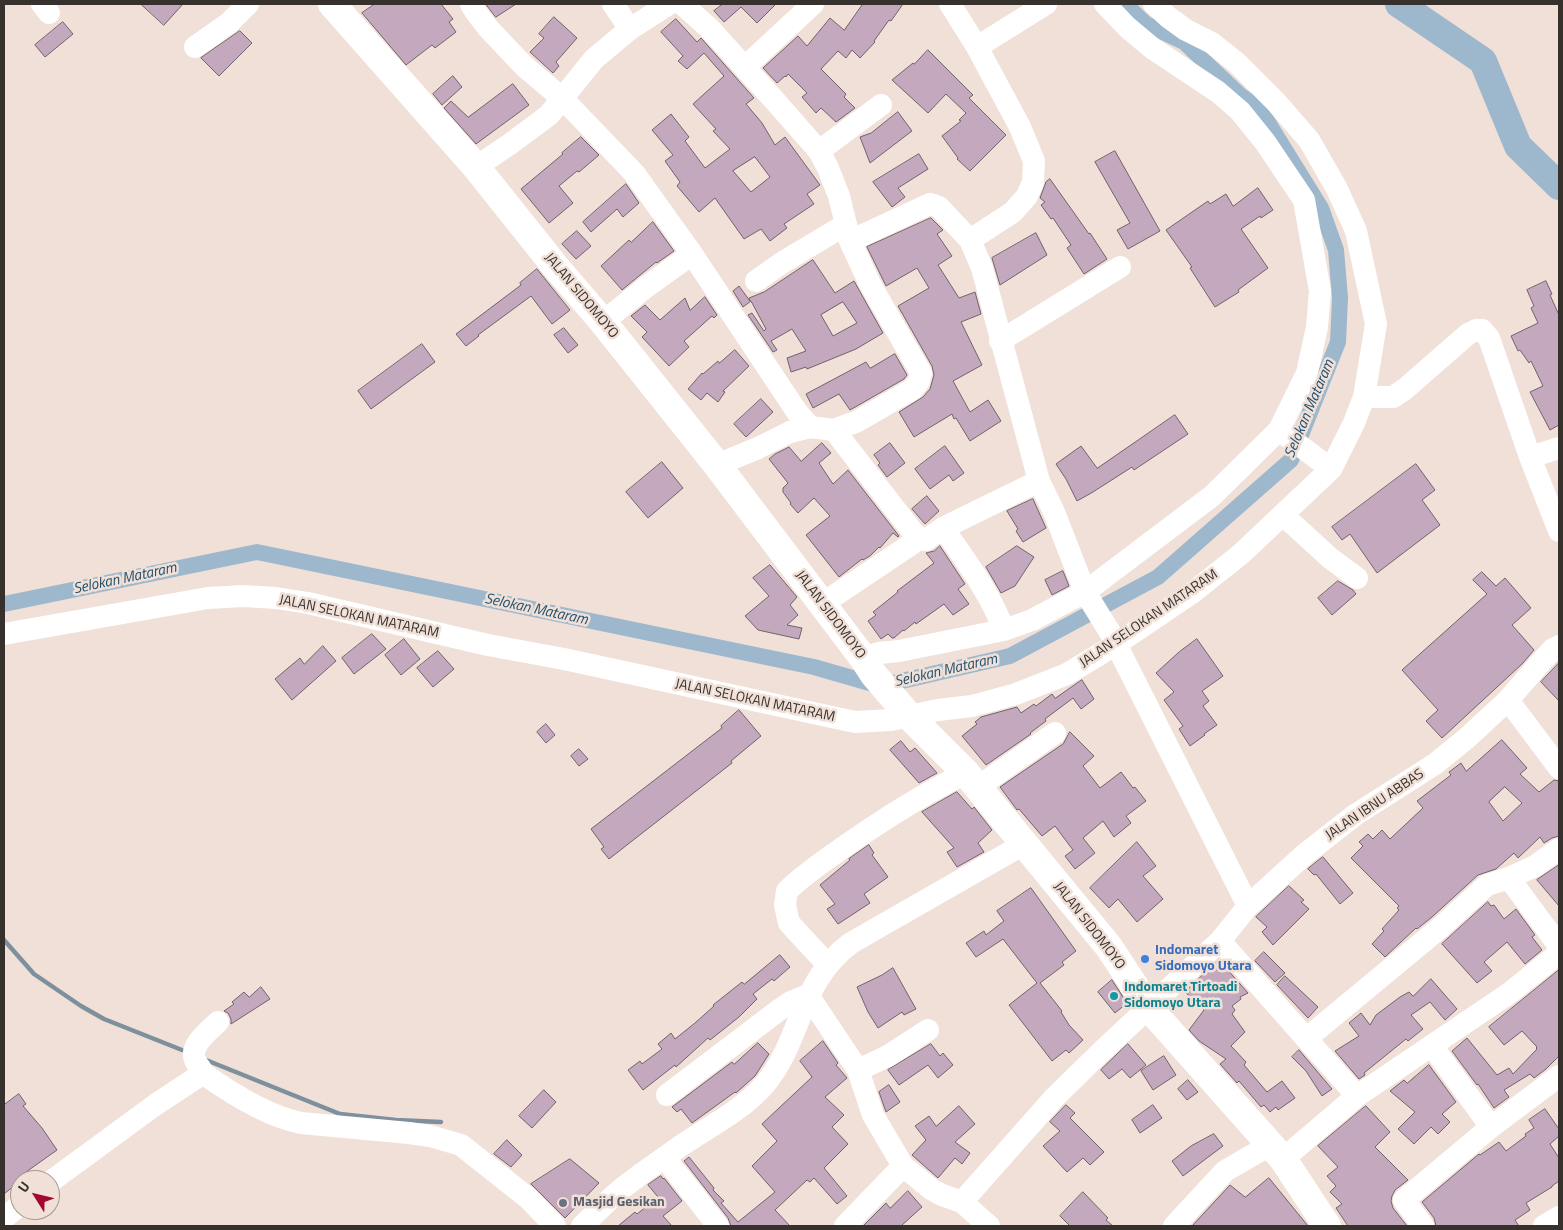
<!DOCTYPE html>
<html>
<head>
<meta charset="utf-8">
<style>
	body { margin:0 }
	#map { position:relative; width:1563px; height:1230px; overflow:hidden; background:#f0e0d7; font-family:"Titillium Web",sans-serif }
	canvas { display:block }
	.frame { position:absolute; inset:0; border:5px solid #37312d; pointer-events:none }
	.north { position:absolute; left:10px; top:1170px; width:50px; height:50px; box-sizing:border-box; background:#f0e0d7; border:1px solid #a69a93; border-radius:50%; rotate:306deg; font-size:14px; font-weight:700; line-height:20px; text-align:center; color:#37312d }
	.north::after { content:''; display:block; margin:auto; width:18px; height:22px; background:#a4082c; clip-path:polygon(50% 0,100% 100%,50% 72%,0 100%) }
</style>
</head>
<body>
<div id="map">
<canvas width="1563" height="1230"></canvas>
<div class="frame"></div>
<div class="north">U</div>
</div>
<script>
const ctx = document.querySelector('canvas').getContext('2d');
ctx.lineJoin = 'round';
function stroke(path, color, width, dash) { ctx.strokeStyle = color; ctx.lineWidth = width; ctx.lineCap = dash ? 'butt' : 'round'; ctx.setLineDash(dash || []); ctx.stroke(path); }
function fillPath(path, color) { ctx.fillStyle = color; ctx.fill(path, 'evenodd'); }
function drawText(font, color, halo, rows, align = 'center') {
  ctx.font = font + ' "Titillium Web",sans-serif'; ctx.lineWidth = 5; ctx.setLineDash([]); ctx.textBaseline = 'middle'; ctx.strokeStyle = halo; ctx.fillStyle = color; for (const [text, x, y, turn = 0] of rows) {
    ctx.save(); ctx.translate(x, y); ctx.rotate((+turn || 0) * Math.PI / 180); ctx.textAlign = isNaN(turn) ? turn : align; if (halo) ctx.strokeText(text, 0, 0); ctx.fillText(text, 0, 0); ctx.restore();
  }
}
stroke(new Path2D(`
	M4 940 34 974 81 1006 104 1019 182 1050
	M206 1060 340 1114 396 1120 441 1122`), '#7e909d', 4.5);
stroke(new Path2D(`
	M4 604 257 552 814 667 880 686 1010 656 1158 577 1291 460 1338 342 1340 298 1336 250 1321 208 1259 108 1241 96 1184 42 1146 24 1125 4`), '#9db8cd', 16);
stroke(new Path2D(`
	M1399 4 1483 61 1518 146 1559 186`), '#9db8cd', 28);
const building = new Path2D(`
	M141 4H183L164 25Z
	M375 4H441L453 19 449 22 456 32 435 48 432 45 406 65 362 13Z
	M486 4H516L496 17Z
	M723 4H776L757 23 741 7 724 22 714 11Z
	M863 4H903L891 21 889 20 874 41 875 42 860 58 852 50 846 58 838 51 821 69 846 94 844 97 855 108 836 122 821 108 816 113 802 97 807 93 788 74 786 77 785 76 777 83 763 68 798 36 807 46 830 18 844 30Z
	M554 17 577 38 556 62 559 66 553 73 530 52 544 38 539 34Z
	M676 19 697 42 701 38 754 98 746 104 762 123 775 145 785 137 820 185 807 194 814 204 784 224 787 228 770 241 761 229 744 239 715 198 699 212 677 186 680 182 665 161 673 155 652 130 671 114 689 137 685 141 705 168 730 149 713 131 716 129 693 104 724 76 704 53 687 69 678 61 683 56 661 32ZM755 157 770 177 751 192 733 171Z
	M63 22 73 34 45 57 35 45Z
	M240 31 252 43 219 76 201 58Z
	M928 50 973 95 969 98 1006 135 970 171 957 159 958 158 942 136 961 121 959 120 966 113 946 94 928 113 892 80 913 63 914 64Z
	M453 76 462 87 442 105 433 94Z
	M513 84 529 105 476 144 444 108 451 101 468 117Z
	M898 112 912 131 870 163 860 137 871 133Z
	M581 137 599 155 579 172 577 171 559 186 573 203 549 223 521 189 563 154 562 153Z
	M1115 151 1160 231 1128 249 1117 230 1130 223 1095 162Z
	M919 154 928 169 898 188 905 197 892 207 873 182Z
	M1050 179 1089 234 1090 233 1107 259 1084 274 1067 248 1071 245 1053 218 1051 219 1041 205 1045 202 1040 198 1046 182Z
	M626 184 639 203 623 217 617 209 591 232 583 222Z
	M1258 188 1273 210 1261 218 1260 216 1241 229 1268 268 1238 290 1239 292 1215 307 1190 268 1192 267 1166 230 1208 201 1210 204 1226 194 1233 206Z
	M931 218 943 230 937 234 952 256 938 265 959 298 975 292 981 314 961 322 982 365 953 381 970 412 988 400 1001 421 970 441 956 418 954 419 952 414 914 437 899 412 923 397 930 389 934 375 932 366 898 306 929 288 917 268 886 286 867 247Z
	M653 222 674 251 657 263 656 262 622 290 601 266 629 240 631 242Z
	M577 231 591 246 576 259 562 244Z
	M1036 233 1047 255 1000 285 992 258Z
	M813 260 835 293 854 281 883 333 856 349 807 369 806 367 791 372 787 358 806 351 792 329 771 341 777 350 773 352 748 315 752 313 764 331 766 329 751 301 743 307 733 291 739 286 750 301 749 298 764 292ZM843 302 857 323 833 336 821 315Z
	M537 269 570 310 552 324 531 296 478 335 479 336 466 346 456 334 521 285 520 283Z
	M1546 281 1552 294 1550 295 1559 315V425L1550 430 1530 392 1543 386 1531 361 1529 363 1520 350 1518 351 1511 336 1538 323 1531 308 1534 306 1527 290Z
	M705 297 717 315 714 318 712 316 684 341 689 347 669 366 642 337 647 332 631 316 645 305 660 320 685 298 690 310Z
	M564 328 578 345 568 353 554 335Z
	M422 344 435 362 371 409 358 391Z
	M735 350 749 366 723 391 725 392 718 402 707 393 701 400 688 389 702 373 703 374 718 361 719 363Z
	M895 354 907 375 904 379 850 410 839 394 813 408 806 394 866 362 870 368Z
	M761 399 773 412 746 437 734 424Z
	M1175 415 1188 434 1134 470 1132 467 1093 492 1077 501 1066 479 1056 464 1081 446 1097 468Z
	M822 443 831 453 819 463 833 484 848 470 899 536 898 537 893 533 880 548 879 547 870 556 863 560 862 559 839 577 806 535 830 516 814 498 798 513 790 504 791 503 783 492V488L788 483 769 459 775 454 789 447 801 461Z
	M890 443 905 463 887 477 878 465 880 463 874 455Z
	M945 446 964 473 953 481 949 475 930 489 915 469Z
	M662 462 683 488 648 518 626 492Z
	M1416 464 1435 490 1422 500 1440 525 1377 573 1350 534 1342 540 1332 527Z
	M927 496 939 511 925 524 912 509Z
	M1033 499 1046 528 1023 542 1016 531 1018 529 1007 511Z
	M940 546 965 584 958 589 969 604 953 615 944 604 916 624 915 622 904 631 903 630 894 638H892L888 634 881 639 868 621 876 615 873 612 898 592 897 591 934 563 926 553 934 551Z
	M1017 546 1034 557 1015 586 1001 593 986 567Z
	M770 565 797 597 790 605 798 615 787 625 802 628 799 639 758 630 745 616 769 596 753 578Z
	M1063 571 1069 586 1052 595 1045 580Z
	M1482 572 1496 586 1505 578 1531 608 1512 625 1534 650 1522 664 1442 738 1426 721 1438 710 1402 670 1487 594 1473 580Z
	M1338 581 1353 590 1356 594 1332 615 1318 598Z
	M372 634 386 649 354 674 342 658Z
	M404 639 420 659 401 675 385 655Z
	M1197 639 1223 676 1202 691 1209 701 1203 706 1217 725 1204 734 1205 735 1190 746 1179 729 1183 726 1164 700 1174 692 1156 673 1179 652Z
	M323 646 336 661 292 700 275 679 300 658 304 664Z
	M438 651 454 669 433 687 417 668Z
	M1559 663V701L1541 682Z
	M1082 680 1094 699 1081 709 1073 698 1045 719 1046 721 1030 733 1031 734 986 765 962 736 977 724 975 722 981 717 1017 707 1021 713 1034 704 1036 706 1052 694 1055 698Z
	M739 710 761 736 731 761 732 763 609 859 601 849 604 847 591 829 722 728 721 726Z
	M546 724 555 735 546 743 537 732Z
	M1070 732 1094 756 1083 766 1100 788 1121 772 1133 788 1135 787 1146 801 1126 816 1131 823 1114 837 1103 821 1083 838 1095 853 1075 869 1065 856 1073 850 1055 826 1042 836 1019 809 1017 810 1000 787 1063 744Z
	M1502 740 1527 768 1520 774 1539 792 1554 780 1559 781V836L1552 838 1544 843 1540 837 1518 858 1514 853 1496 869 1478 875 1432 917 1417 929 1416 928 1385 957 1372 944 1384 931 1382 929 1399 910 1397 908 1399 906 1351 858 1363 846 1359 842 1368 834 1373 839 1382 830 1390 839 1423 808 1417 801 1451 775 1449 772 1461 763 1466 771ZM1505 787 1522 803 1503 821 1489 802Z
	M901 741 910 752 915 748 937 773 919 783 890 750Z
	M579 749 588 759 579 766 571 756Z
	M957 792 972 809 974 807 992 830 978 843 984 852 957 867 947 852 954 848 922 812Z
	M1137 842 1156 866 1143 876 1163 899 1137 922 1118 899 1109 908 1090 888Z
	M869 845 874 853 872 855 888 877 864 894 870 903 838 924 827 909 835 904 820 885 850 860 849 859Z
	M1323 857 1353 893 1340 904 1316 874 1314 875 1308 869Z
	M1559 865V906L1537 880Z
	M1289 886 1304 900 1301 902 1309 909 1273 945 1262 932 1267 927 1256 917Z
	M1031 888 1076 951 1062 962 1064 965 1040 983 1062 1011 1061 1012 1069 1025 1083 1040 1069 1053 1066 1050 1052 1061 1009 1005 1037 983 1003 939 976 957 966 943 984 931 986 935 1004 921 997 911Z
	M1488 902 1491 906 1494 905 1504 919 1516 909 1535 935 1532 937 1542 950 1525 964 1507 942 1484 962 1492 971 1477 983 1442 944Z
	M1264 952 1285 973 1275 982 1255 961Z
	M780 955 790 967 774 981 772 979 753 994 757 999 739 1017 710 1040 708 1038 676 1067 675 1065 643 1090 628 1070 640 1061 642 1064 662 1049 658 1044 671 1033 675 1039 695 1023 714 1006 713 1005 742 982 744 984Z
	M1219 960 1248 993 1240 997 1241 999 1232 1006 1235 1010 1232 1014 1245 1032 1231 1046 1246 1062 1244 1065 1267 1092 1282 1081 1295 1098 1278 1110 1276 1107 1270 1112 1264 1105 1261 1107 1239 1081 1237 1083 1220 1064 1226 1059 1199 1041 1189 1030 1204 1010 1185 992Z
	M893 968 916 1009 904 1015 902 1012 878 1028 868 1012 857 987 882 975Z
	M1559 970V1056L1546 1069 1534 1078 1530 1074 1504 1090 1509 1097 1494 1108 1478 1084 1477 1085 1452 1051 1467 1038 1497 1075 1509 1068 1513 1074 1537 1049 1536 1048 1537 1047 1522 1031 1504 1045 1489 1027Z
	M1285 976 1318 1007 1308 1018 1277 985Z
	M1431 979 1457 1009 1445 1020 1430 1002 1411 1015 1423 1029 1408 1041 1406 1039 1364 1073 1365 1075 1359 1079 1335 1051 1359 1036 1349 1023 1361 1013 1370 1025 1376 1015 1400 997 1409 992 1413 996Z
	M1112 980 1127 1003 1115 1013 1098 992Z
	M261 987 270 999 231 1024V1019L228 1013 224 1011 234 1004 232 1002 244 992 249 997Z
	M823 1041 838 1063 836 1065 847 1078 825 1097 844 1115 832 1127 848 1144 824 1168 847 1196 837 1204 814 1178 810 1182 807 1180 775 1210 790 1226H731L728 1218 684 1161 689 1157 714 1188 713 1190 724 1201 721 1203 738 1222 775 1192 752 1166 777 1141 762 1124 812 1077 800 1061Z
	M758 1043 769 1054 755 1076 736 1093 735 1092 692 1123 681 1109 677 1112 672 1107 732 1062 734 1064Z
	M931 1044 940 1056 943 1053 953 1065 938 1078 928 1065 899 1085 888 1070Z
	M1128 1044 1146 1065 1130 1078 1122 1069 1109 1079 1101 1070Z
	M1299 1050 1332 1089 1322 1096 1306 1071 1292 1057Z
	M1164 1056 1176 1075 1153 1090 1141 1071Z
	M1429 1065 1456 1102 1442 1114 1450 1122 1438 1134 1431 1127 1414 1144 1398 1129 1415 1112 1390 1091 1404 1080 1407 1083Z
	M1188 1080 1198 1092 1187 1100 1178 1089Z
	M889 1085 900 1102 886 1112 879 1092Z
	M544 1090 556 1102 532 1128 519 1116Z
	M19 1094 26 1104 23 1106 42 1128 57 1150 19 1177 21 1180 20 1181 4 1194V1105Z
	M1066 1105 1075 1113 1070 1118 1104 1152 1090 1165 1083 1158 1067 1172 1043 1146 1060 1131 1050 1122Z
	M1153 1105 1162 1118 1140 1133 1132 1120Z
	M959 1106 975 1124 955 1142 970 1153 962 1164 955 1158 938 1178 912 1155 926 1140 915 1126 929 1116 936 1126Z
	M1366 1106 1390 1132 1375 1147 1408 1180 1395 1190 1392 1196 1391 1201 1393 1208 1407 1226H1348L1336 1208 1342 1204 1330 1192 1336 1186 1327 1176 1338 1167 1318 1146Z
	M1545 1109 1559 1129V1136L1550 1144 1559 1158V1181L1552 1186V1187L1526 1203 1530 1210 1515 1220 1519 1226H1436L1434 1218 1422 1202 1479 1154 1480 1155 1499 1142 1506 1151 1526 1136 1525 1134 1534 1128 1529 1120Z
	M1214 1134 1223 1146 1183 1176 1172 1161 1191 1146Z
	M507 1140 522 1155 511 1167 494 1154Z
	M570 1159 599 1183 565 1218 531 1184Z
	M661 1176 663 1179 664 1178 682 1201 663 1216 672 1226H618L635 1212 637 1214 658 1197 648 1185Z
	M1269 1178 1308 1226H1192L1230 1185 1245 1197Z
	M908 1191 922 1207 901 1226H863L886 1203 890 1208Z
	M1083 1192 1108 1218 1106 1220 1113 1226H1070L1060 1216Z`);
fillPath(building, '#c4a8bd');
stroke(building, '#6f636c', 1);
stroke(new Path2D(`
	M42 4 49 13
	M471 4 475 11 488 28 524 66 563 99 634 173 692 254 797 412 810 427
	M613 4 630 29
	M682 4 709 28 775 101 819 151 828 168 839 196 850 241 870 284 921 373 919 381 913 389 856 422 847 425 834 430 810 427 790 432 758 448 717 465
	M950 4 977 47 1020 127 1034 161 1033 182 1027 196 1013 212 970 240
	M195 47 229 23 248 4
	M977 47 1046 4
	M745 67 813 4
	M819 151 881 105
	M476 167 510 144 549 115 594 59 630 29 669 4
	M850 241 930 204 939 207 970 240 982 268 1039 481 1054 512 1085 592 1111 634 1248 906
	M756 281 783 262 845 225
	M603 322 646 287 692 254
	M1000 341 1120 267
	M1364 397H1393L1405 389 1468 334 1476 330H1482L1489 338 1530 457 1559 531
	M834 430 912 531C917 536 919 540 926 540L943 528 1039 481
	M1279 430 1331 469
	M1530 457 1559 448
	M1283 515 1330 558 1357 578
	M943 528C966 561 990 593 1004 630
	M822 604 919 539
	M4 634 208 598 243 596 276 598 308 603 488 645 564 659 855 722 891 720 938 710 972 706 1016 694 1067 674 1115 645 1192 593 1241 554 1331 469 1354 423 1364 397 1376 324 1356 231 1337 189 1309 140 1276 102 1237 63 1212 43 1186 30 1168 17 1154 4
	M863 658 879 653 899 651 1004 630 1032 620 1085 592 1212 496 1279 430 1307 373 1317 327 1320 291 1304 200 1265 142 1240 111 1218 92 1152 48 1127 27 1105 4
	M1508 700 1559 768
	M978 787 1055 733
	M1509 878 1559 946
	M1220 941 1357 1096
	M827 964 789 923 785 905 787 891C802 876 820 864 838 851 879 822 921 795 966 773
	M1307 1038 1441 927 1487 885 1509 878 1535 866 1559 849
	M1432 1046 1491 1127
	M858 1070 873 1115 903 1166 931 1189 942 1195 962 1202 989 1226
	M204 1074C201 1069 197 1064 195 1060 189 1045 209 1031 218 1022
	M667 1095 779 1010 791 1002 808 995 858 1070 888 1056 928 1030
	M665 1158 718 1226
	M1283 1159 1357 1096 1511 992 1559 953
	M50 1182 155 1105 199 1076 204 1074C232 1094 267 1116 301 1123L409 1133 430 1136 461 1145 528 1198 555 1226
	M962 1202 1054 1098 1102 1051 1220 941 1248 906 1304 855 1355 815 1435 764 1467 738 1508 700 1542 661 1553 649 1559 646
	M4 1218 20 1205
	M582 1226C594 1215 605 1203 618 1192 637 1176 659 1162 679 1147 708 1127 742 1111 765 1084 802 1040 799 981 851 943L1024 844
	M845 1226 903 1166
	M1174 1226 1225 1171 1270 1145
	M1423 1226 1404 1200 1491 1127 1559 1076
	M1544 1226 1559 1217`), '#fff', 22);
stroke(new Path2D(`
	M332 4 476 167 555 266 603 322 717 465 863 658 874 675 910 717 966 773 1109 947 1149 1008 1283 1159 1327 1226`), '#fff', 28);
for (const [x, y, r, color] of [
	[1145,959,5,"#3f7fe0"],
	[1114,996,5,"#0f9aa8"],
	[563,1203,5,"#6b7280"]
]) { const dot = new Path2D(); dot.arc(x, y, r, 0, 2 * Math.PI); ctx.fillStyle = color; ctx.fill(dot); stroke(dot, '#f0e0d7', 2); }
drawText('14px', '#37312d', '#f0e0d7', [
	["JALAN SIDOMOYO",581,296,50],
	["JALAN SIDOMOYO",830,615,53],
	["JALAN SELOKAN MATARAM",359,617,12],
	["JALAN SELOKAN MATARAM",1149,619,-34],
	["JALAN SELOKAN MATARAM",755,701,12],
	["JALAN IBNU ABBAS",1375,805,-34],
	["JALAN SIDOMOYO",1089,926,52]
]);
drawText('bold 14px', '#366cbe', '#f0e0d7', [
	["Indomaret",1155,951],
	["Sidomoyo Utara",1155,967]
], 'left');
drawText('bold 14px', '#0d838f', '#f0e0d7', [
	["Indomaret Tirtoadi",1124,988],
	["Sidomoyo Utara",1124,1004]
], 'left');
drawText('bold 14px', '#5b616d', '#f0e0d7', [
	["Masjid Gesikan",573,1203]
], 'left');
drawText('italic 15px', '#204f6e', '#f0e0d7', [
	["Selokan Mataram",1310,409,-67],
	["Selokan Mataram",125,579,-12],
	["Selokan Mataram",536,610,12],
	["Selokan Mataram",946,671,-13]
]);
</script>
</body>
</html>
